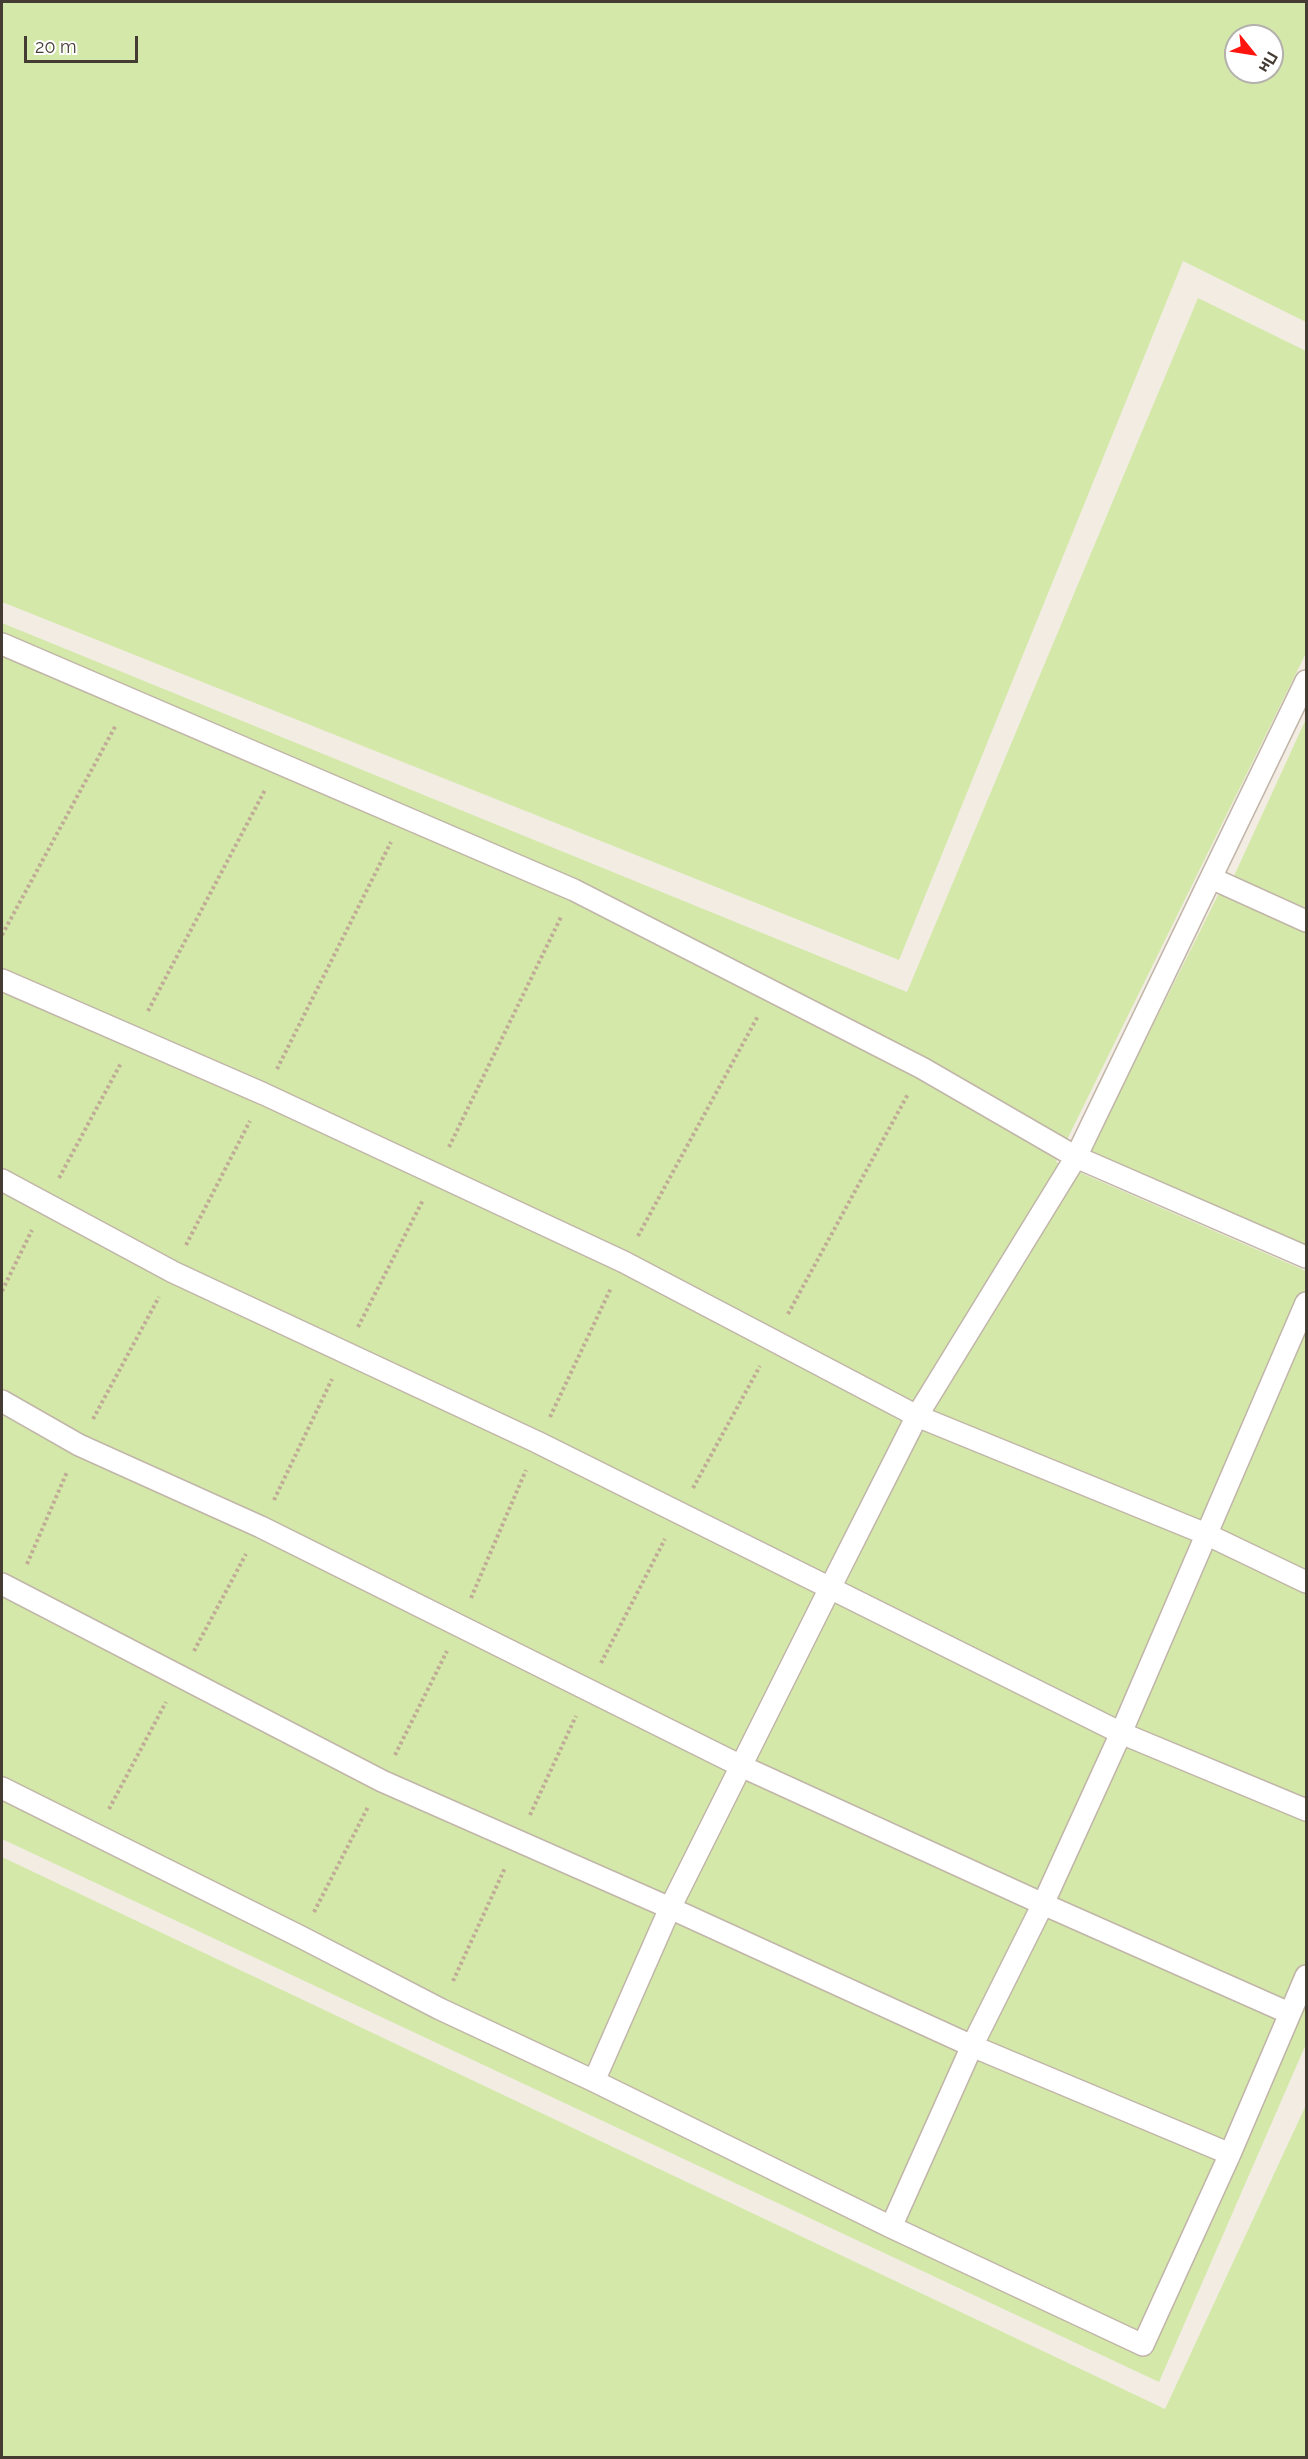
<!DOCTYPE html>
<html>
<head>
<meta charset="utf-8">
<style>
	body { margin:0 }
	#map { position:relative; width:1308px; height:2459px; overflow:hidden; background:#f2ece3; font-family:Raleway,sans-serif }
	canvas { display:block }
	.frame { position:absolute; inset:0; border:3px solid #443b33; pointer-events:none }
	.north { position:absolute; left:1224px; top:24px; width:60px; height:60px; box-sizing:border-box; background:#fff; border:2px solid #b4b1ad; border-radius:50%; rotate:120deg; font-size:16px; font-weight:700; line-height:24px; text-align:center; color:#443b33 }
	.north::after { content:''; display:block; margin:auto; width:21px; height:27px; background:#ff150d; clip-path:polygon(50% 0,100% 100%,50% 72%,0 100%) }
	.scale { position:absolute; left:24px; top:36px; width:114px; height:27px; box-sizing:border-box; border:3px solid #443b33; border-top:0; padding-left:8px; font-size:18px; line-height:21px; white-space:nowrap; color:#443b33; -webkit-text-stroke:4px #fff; paint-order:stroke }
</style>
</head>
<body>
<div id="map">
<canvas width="1308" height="2459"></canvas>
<div class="frame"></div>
<div class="north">Пн</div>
<div class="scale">20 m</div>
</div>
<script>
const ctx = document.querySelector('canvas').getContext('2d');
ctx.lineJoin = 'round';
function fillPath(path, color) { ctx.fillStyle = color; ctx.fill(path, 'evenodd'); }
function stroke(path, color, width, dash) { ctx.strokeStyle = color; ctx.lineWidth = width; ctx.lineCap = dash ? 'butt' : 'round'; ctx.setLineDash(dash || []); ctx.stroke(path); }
fillPath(new Path2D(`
	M2 2H1306V322L1183 261 899 960 2 602ZM1236 36H1272V72H1236Z
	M1198 298 1306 351V653L1056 1162 1306 1271V2044L1159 2382 2 1839V623L907 992Z
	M1306 719V908L1234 876Z
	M1219 893 1306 930V1250L1090 1151Z
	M2 1857 1165 2409 1306 2105V2457H2Z`), '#d4e9a9');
const service = new Path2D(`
	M2 644 574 890 922 1068 1076 1157 1306 1257
	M1211 878 1306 921
	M2 980 264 1094 624 1262 917 1416 1206 1534 1306 1582
	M2 1180 173 1272 537 1442 1121 1733 1306 1810
	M2 1401 79 1445 261 1527 741 1766 1043 1904 1289 2013
	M2 1584 382 1781 670 1908 972 2046 1230 2154
	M2 1788 301 1937 440 2009 592 2080 891 2227 1143 2345 1230 2154 1306 1976
	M594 2081 670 1908 830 1588 917 1416 1076 1157 1306 681
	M891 2227 972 2046 1043 1904 1121 1733 1306 1303`);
stroke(service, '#c1b5a8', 24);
stroke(new Path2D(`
	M2 935 116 725
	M148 1011 265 790
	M277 1069 391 842
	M449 1147 561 917
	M59 1178 121 1063
	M638 1236 758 1016
	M186 1245 250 1121
	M2 1291 32 1230
	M788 1314 908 1094
	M358 1327 423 1200
	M550 1417 611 1288
	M93 1419 159 1297
	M693 1488 760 1366
	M274 1500 332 1379
	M27 1564 67 1472
	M471 1598 526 1470
	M194 1651 246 1554
	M601 1663 665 1539
	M395 1755 447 1651
	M109 1809 166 1702
	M530 1815 576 1716
	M314 1912 368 1807
	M453 1981 505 1868`), '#c0ac96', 4, [3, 3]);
stroke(service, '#fff', 21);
</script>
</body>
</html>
